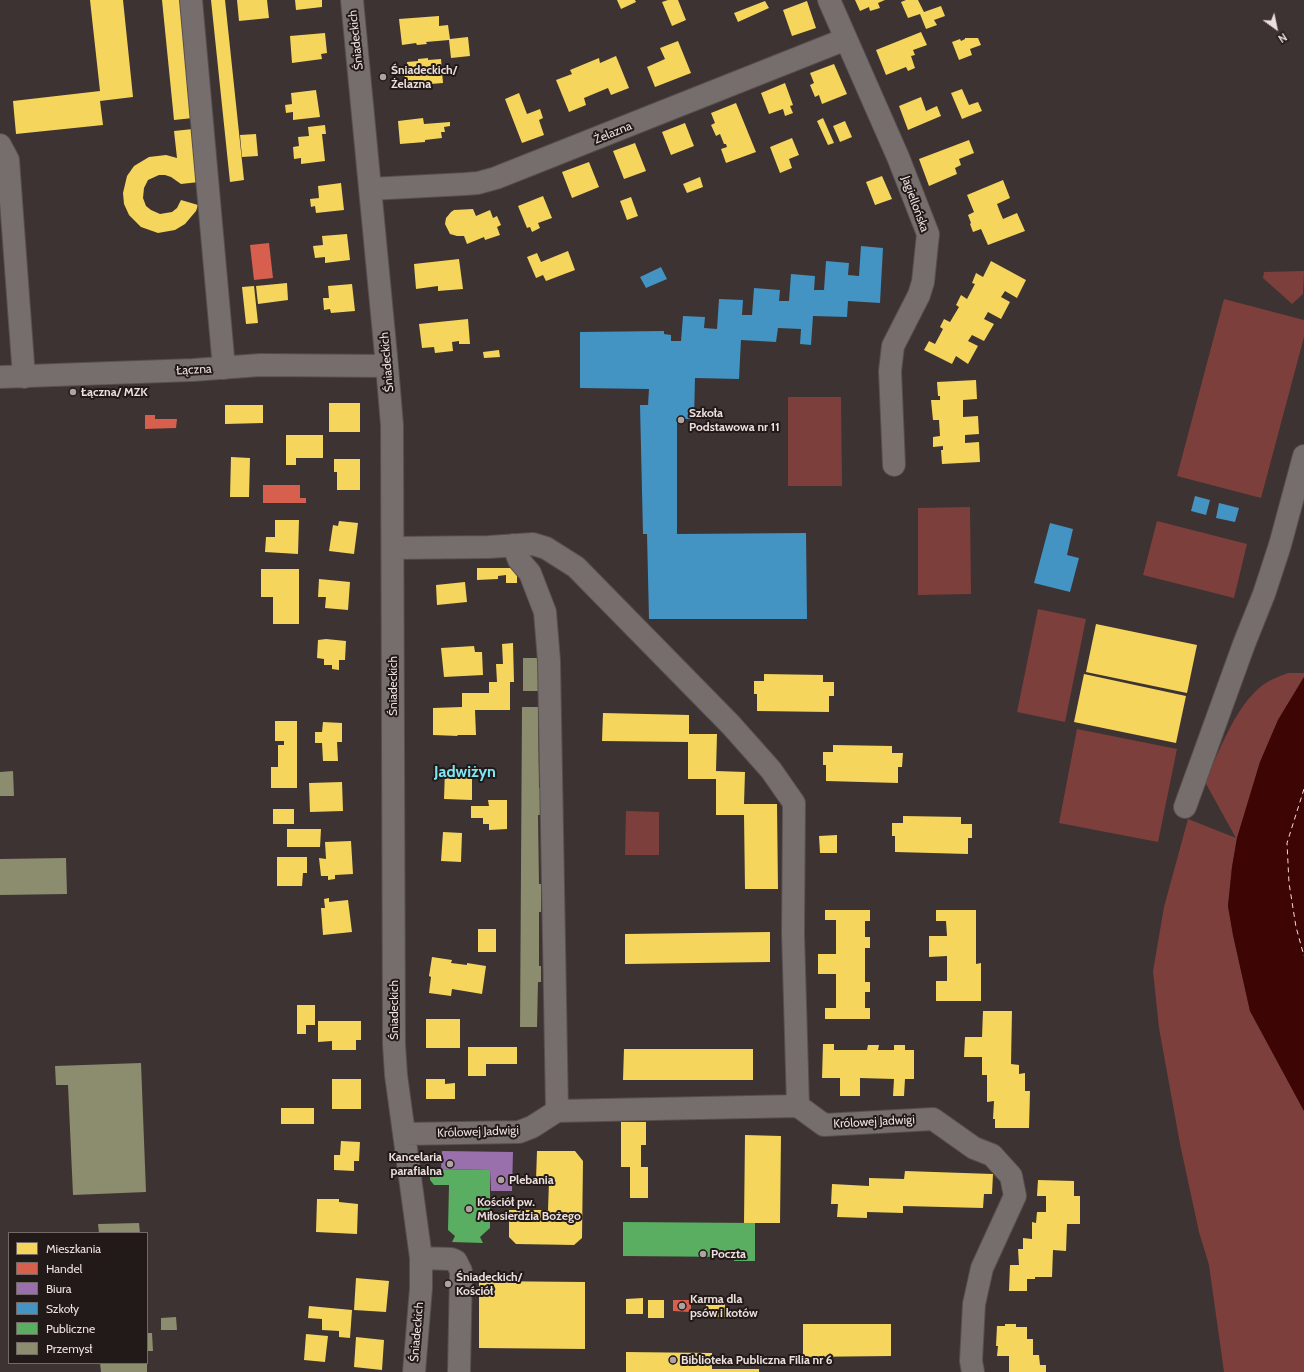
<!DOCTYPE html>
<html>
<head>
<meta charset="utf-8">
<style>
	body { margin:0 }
	#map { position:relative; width:1304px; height:1372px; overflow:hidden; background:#3d3332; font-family:Cabin,sans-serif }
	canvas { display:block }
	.legend { position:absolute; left:8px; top:1232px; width:140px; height:132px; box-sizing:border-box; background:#221a18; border:1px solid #736967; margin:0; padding:5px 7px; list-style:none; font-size:12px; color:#ecdfdd }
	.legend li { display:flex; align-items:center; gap:8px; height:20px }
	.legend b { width:20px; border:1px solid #736967 }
	.north { position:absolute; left:1256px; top:8px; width:40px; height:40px; -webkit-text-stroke:3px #221a18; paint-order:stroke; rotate:147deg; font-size:11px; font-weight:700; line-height:16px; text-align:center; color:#ecdfdd }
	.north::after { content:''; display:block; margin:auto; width:14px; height:18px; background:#ecdfdd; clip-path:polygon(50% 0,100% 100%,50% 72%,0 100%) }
</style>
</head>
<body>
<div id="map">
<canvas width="1304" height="1372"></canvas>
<ul class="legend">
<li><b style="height:11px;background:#f6d55c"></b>Mieszkania</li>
<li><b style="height:11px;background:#d6604d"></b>Handel</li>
<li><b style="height:11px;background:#9970ab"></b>Biura</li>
<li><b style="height:11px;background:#4393c3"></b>Szkoły</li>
<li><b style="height:11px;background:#5aae61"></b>Publiczne</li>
<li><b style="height:11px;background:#8c8c6e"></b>Przemysł</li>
</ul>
<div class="north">N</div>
</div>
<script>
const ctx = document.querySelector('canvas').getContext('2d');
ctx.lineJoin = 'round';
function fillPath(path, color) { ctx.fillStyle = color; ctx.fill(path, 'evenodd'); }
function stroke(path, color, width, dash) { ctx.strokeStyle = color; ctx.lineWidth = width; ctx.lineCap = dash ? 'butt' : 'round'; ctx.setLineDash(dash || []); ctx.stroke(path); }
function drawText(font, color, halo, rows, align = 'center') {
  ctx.font = font + ' Cabin,sans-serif'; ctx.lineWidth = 4; ctx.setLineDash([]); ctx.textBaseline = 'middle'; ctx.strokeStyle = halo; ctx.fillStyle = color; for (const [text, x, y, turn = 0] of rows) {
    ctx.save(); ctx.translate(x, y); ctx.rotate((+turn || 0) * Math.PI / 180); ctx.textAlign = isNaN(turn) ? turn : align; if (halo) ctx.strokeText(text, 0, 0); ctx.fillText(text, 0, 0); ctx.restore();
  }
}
fillPath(new Path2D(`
	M1304 271 1303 294 1292 304 1263 278 1264 272Z
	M1224 299 1304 320V337L1261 498 1177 476Z
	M788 397H841L842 486H788Z
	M970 507 971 594 918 595V508Z
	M1157 521 1247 544 1234 598 1143 575Z
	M1038 609 1086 619 1065 722 1017 712Z
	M1288 673H1304V677L1278 720 1260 762 1237 838 1232 867 1228 906 1233 935 1250 1011 1304 1111V1372H1224L1209 1265 1199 1232 1180 1144 1159 1028 1153 971 1164 907 1188 819 1236 838 1205 782C1219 752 1233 712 1258 689 1266 681 1278 677 1288 673Z
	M1077 729 1177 749 1158 842 1059 823Z
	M626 811 659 812V855H625Z`), '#7d3f3b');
fillPath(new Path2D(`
	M1304 677V1111L1250 1011 1233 935 1228 906 1232 867 1237 838 1260 762 1278 720Z`), '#3e0505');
fillPath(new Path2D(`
	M90 0H123L133 97 100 101 103 125 16 134 13 101 100 91Z
	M162 0H181L193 118 174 120Z
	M211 0H225L244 180 230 182Z
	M237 0H267L269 18 239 21Z
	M295 0H322V7L296 10Z
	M617 0H635L636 2 621 9Z
	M668 0H678L686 20 672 26 662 2Z
	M855 0H885L878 3 880 8 870 11 869 7 860 11Z
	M906 0H918L924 12 941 6 945 16 934 20 937 25 926 29 920 14 908 18 901 2Z
	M765 1 769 8 738 22 734 13Z
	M807 1 816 28 792 36 783 10Z
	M439 16V26L448 25 450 39 468 37 470 56 451 58 449 40 426 42 427 44 417 45 416 43 402 45 399 19Z
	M921 32 927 45 913 50 915 55 911 56 915 68 908 71 906 67 886 75 876 50Z
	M325 33 327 53 321 54 322 59 292 63 290 36Z
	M965 38H978L981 45 970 49 972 55 959 60 952 42 960 39 961 41 965 39Z
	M678 41 691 73 655 87 647 67 665 59 660 48Z
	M616 56 629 88 611 95 608 88 584 98 586 105 569 112 556 80 572 74 570 70 599 58 600 63Z
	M428 58V60L441 59 443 83 406 86 404 72 408 71 407 62 418 61V59Z
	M834 64 847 94 822 104 819 95 815 97 810 85 814 83 810 73Z
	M785 83 793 105 790 106 793 113 785 116 783 109 769 114 761 93Z
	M962 89 969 105 978 102 982 111 962 119 951 93Z
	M316 90 320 117 293 120V112L286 113 285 105 292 104 291 93Z
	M519 93 527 114 540 109 543 118 539 120 544 135 522 143 505 99Z
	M921 97 926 111 937 106 941 116 908 130 899 106Z
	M736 103 756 152 726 163 721 149 727 147 726 144H724L720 134 716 136 711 125 715 123 711 113Z
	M423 118 424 124 450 122V126L444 127 445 132H441L442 138 425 140V142L400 144 398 121Z
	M823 118 834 143 828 145 817 121Z
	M845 121 852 137 840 142 833 126Z
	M685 123 694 146 671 155 662 132Z
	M325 125 326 134H322L325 161 301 164V158L294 159 293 147 299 146 298 137 309 136 308 127Z
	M193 129 199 182 181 184 171 177 165 175H159L148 180 144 188 143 198 146 206 151 210 160 214 172 212 177 208 181 200 198 205 196 211 185 224 175 230 158 233 141 227 129 215 124 204 123 193 127 176 134 166 149 157 166 155 177 158 174 131Z
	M256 134 258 156 242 157 240 135Z
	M792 138 799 155 789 159 792 168 780 173 770 147Z
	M969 140 974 153 959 159 961 165 955 168 957 174 929 186 919 159Z
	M635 143 646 171 624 179 613 151Z
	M589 162 599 187 572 198 562 172Z
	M882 176 892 199 875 205 866 182Z
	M700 177 703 187 687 193 683 184Z
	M1003 180 1010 198 997 204 1000 212 1003 219 1017 213 1025 231 988 245 981 229 973 232 970 224 971 223 968 215 974 212 967 195Z
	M341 183 344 210 316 213 315 206 311 207 310 199 319 198 318 186Z
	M543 196 552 218 538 223 540 228 532 232 530 227 527 228 518 206Z
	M631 197 638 216 627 220 620 201Z
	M473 209 476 216 490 210 493 218 497 216 501 225 497 227 500 235 485 240 484 237 467 244 464 236H457L450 234 445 224 446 218 451 212 454 210Z
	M347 234 350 260 325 263V257L315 258 313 246 323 245 322 236Z
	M568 251 575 270 546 281 543 275 536 278 527 257 537 253 541 262Z
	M459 259 463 289 438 291V286L416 289 414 264Z
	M991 261 1026 280 1017 298 1005 291 1001 297 1010 302 1001 319 988 312 984 319 994 324 984 341 972 335 968 341 978 346 968 364 956 356 952 364 924 350 929 341 935 344 943 329 940 327 944 319 950 322 959 307 956 305 961 295 967 299 975 284 972 283 976 273 983 277Z
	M287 283 288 300 258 304 256 286Z
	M352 284 355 311 331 313 330 309 324 310 323 298H329L328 286Z
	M254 286 258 323 246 324 242 287Z
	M468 319 470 344H459V341L452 342 453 351 435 353 434 347 422 348 419 324Z
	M499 350 500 357 484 358 483 352Z
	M976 380 977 399 963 400V417L978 416 979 434 965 435V443L979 442 980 462 942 464 941 450H943V446L933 447V437L940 436 939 420H933L931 400H940V396H938L937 382Z
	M329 403H360V432H329Z
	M225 405H263V423L225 424Z
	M286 435H323V458H296V465H286Z
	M231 457 250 458 249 497H230Z
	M334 459H360V490H337V472H334Z
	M275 520H299L298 554 265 552 266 537H275Z
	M339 521 358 523 354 554 329 551 333 525 338 526Z
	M477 568H517V583H506V575L498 576V579L477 580Z
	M261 569H299V624H273V597H261Z
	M319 579 350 582 348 610 325 608 326 597H318Z
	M465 582 467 602 437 605 436 585Z
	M1096 624 1197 645 1187 693 1086 672Z
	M326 639 346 641 345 660H339V670L332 669V665H324V659L317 658 318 640Z
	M513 643 514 682H510V710H475L476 735H457L458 736 433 735V708L462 707V693H489V682H497L496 664H503L502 644Z
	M474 646 475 652H482L483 675 444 677 441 648Z
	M764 674 823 675V682H834V696H829V712L757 711V694H754V681H764Z
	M1084 674 1186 696 1176 743 1074 722Z
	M603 713 689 715V734H717L716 771 745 772 744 804H777L778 889H745L744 815H716V779H688V742L602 741Z
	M275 721H297V788H271V767H278V745H284V741H275Z
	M323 722 342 723V742H337L338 761H323L322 743H315V732H322Z
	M833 745 892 746V753H903L902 767H898V783L826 781V765H823V752H833Z
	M445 770 472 771V800L444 799Z
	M342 782 343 811 310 812 309 783Z
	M488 800H507V829L489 830V824H483V818H471V806H489Z
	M273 809H294V824H273Z
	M903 816 961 817V824H972V838H968V854L895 852V836H892V823H903Z
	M287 829H321L320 847H287Z
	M443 832 462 833 461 862 441 861Z
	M837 835V853H820L819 836Z
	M351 841 353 874 335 875V879L328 880V876H321L319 858 326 859 325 842Z
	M277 857H307V873H303L302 886H277Z
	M329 898V902L348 900 352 932 323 935 321 908H325L324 899Z
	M825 910H870V921H865V937H870V948H865V982H870V992H865V1008H870V1019H825V1008H836V974H818V954H836V920H825Z
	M936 910H976V964L981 963V1001H936V981H947V956L929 957V936H947L946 921H936Z
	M478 929H496V952H478Z
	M770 932V962L625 964V934Z
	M432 957 452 960 451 963 467 965V963L486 966 482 994 452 989 451 996 429 993 431 977 429 976Z
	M297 1005H315V1025H306V1034H297Z
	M983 1011H1012L1011 1064 1019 1065V1074L1025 1073V1091H1030L1029 1128H995V1119H993L994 1101 987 1102V1075H982V1057H964L965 1037H982Z
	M426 1019H460V1048H426Z
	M318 1021H361V1040H356V1050H332V1041L318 1042Z
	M823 1044H834V1050H867L868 1045H879L878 1050H894V1045H905V1050H914V1079H905L904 1096H893L894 1079 860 1078V1096H840V1078H822Z
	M468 1047H517V1064H486V1076H468Z
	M624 1049H753V1080H623Z
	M332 1079H361V1109H332Z
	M426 1079H445V1084L455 1083V1099H426Z
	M281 1108H314V1124H281Z
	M621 1122H646V1145H641V1167H648V1198H630V1167H621Z
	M745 1135 781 1136 780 1223H744Z
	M341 1141 360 1142 359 1161H354V1171L334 1170V1155H340Z
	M537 1151H575L583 1161 582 1238 574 1245 516 1244 509 1237V1210H548L549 1181 536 1180Z
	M905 1171 993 1174 992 1194H984L983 1208 903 1206V1213L867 1212V1218L837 1217 838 1204H831L832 1184 869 1186V1178L904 1179Z
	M1038 1180 1074 1181V1196H1080V1224H1067L1066 1251 1053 1250 1052 1277H1035V1279H1027V1291H1009L1010 1265H1019L1018 1249H1023V1238L1032 1239V1222L1036 1223 1037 1212H1046V1196H1037Z
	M317 1199H339V1202L358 1204 357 1234 316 1232Z
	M356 1278 389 1281 386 1312 354 1310Z
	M479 1281 585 1282V1349L479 1348Z
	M643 1298V1314H626V1299Z
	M648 1300H664V1318H648Z
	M706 1301H725V1317H706Z
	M309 1306 352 1310 350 1338 339 1337V1331L322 1330V1319L308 1318Z
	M803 1324H891V1356L803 1357Z
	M1005 1324H1016V1327H1027V1339H1033V1355H1039L1040 1365H1046V1372H1009V1356H997L998 1346H996L997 1326H1005Z
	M306 1334 328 1336 325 1362 304 1360Z
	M356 1337 384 1340 382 1370 354 1367Z
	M626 1352 712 1353V1369H759V1372H626Z`), '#f6d55c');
fillPath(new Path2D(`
	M269 243 273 278 254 280 250 245Z
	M145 415H155V419H177L176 428 145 429Z
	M263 485H300V498H306V503H263Z
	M673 1300H691V1312L673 1311Z`), '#d6604d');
fillPath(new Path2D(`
	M442 1151 513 1152 512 1191H491L490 1170 441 1169Z`), '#9970ab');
fillPath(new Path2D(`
	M861 246 883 248 880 303 848 301 847 317 813 316 811 345 800 344 801 329 778 328 776 342 741 340 739 379 695 378 694 419H677V534L806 533 807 619H649L647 534H643L640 405H648L649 389 580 388V332L664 331V334L671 335V341H681L683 316 705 317 704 328 717 329 719 299 743 300 742 315H752L754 288 780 290 779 301H789L791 274 815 276 814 290H824L826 261 849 263 848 275 859 276Z
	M661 267 667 279 646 288 640 277Z
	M1195 496 1210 500 1206 515 1191 511Z
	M1219 503 1239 508 1235 522 1216 518Z
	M1050 523 1073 529 1067 555 1079 558 1070 592 1034 583Z`), '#4393c3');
fillPath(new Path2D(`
	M435 1169 490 1170V1228L480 1237 483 1243 452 1242 455 1236 448 1230 449 1185H434L430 1180V1173Z
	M623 1222 755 1223V1261H734L735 1257 623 1256Z`), '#5aae61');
fillPath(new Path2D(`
	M523 658H538V691H523Z
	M522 707H538L539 788 541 787V815H538L539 884H541V912H539V966H541V982H538L537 1027H520Z
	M13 771 14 796H0V772Z
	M66 858 67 894 0 895V859Z
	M141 1063 146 1192 73 1195 68 1085H56L55 1066Z
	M139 1223 140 1233H99L98 1224Z
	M176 1317 177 1330H161V1318Z
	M147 1333H152L153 1351H147Z
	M100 1363H147V1372H101Z`), '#8c8c6e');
stroke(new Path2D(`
	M1304 789 1287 843 1289 883 1296 927 1304 956`), '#f3dcd9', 1, [5, 4]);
const minor = new Path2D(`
	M191 0 224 368
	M352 0 387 366 392 425 394 1044 396 1075 421 1258V1288L414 1372
	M829 0 898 157 928 234 923 282 919 295 893 346 890 371 894 465
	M0 145 8 160 24 377
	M370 189 465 184 478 183 496 178 846 39
	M0 377 193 370 260 365 387 366
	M513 545 519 560 530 573 545 612 549 661 557 1111
	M393 548 489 547 533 544 546 548 576 567 731 725 771 770 794 803 793 933 798 1106
	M1185 807 1244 644 1264 594 1280 545 1304 456
	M404 1134 519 1132 532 1127 557 1111 798 1106 824 1125 933 1119 974 1148 992 1155 1011 1176 1015 1196 982 1268 974 1304 971 1361 973 1372
	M421 1258 451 1259 456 1261 461 1271 459 1372`);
stroke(minor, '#584f4d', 24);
stroke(minor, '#766e6d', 22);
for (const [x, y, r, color] of [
	[383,77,4,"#afa3a1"],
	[73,392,4,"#afa3a1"],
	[681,420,4,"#afa3a1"],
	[450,1164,4,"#afa3a1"],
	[501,1180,4,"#afa3a1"],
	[469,1209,4,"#afa3a1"],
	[703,1254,4,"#afa3a1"],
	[448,1284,4,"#afa3a1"],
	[682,1306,4,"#afa3a1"],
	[673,1360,4,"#afa3a1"]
]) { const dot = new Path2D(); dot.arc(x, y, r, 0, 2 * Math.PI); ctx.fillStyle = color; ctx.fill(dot); stroke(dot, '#221a18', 1.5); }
drawText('12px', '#ecdfdd', '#221a18', [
	["Śniadeckich",356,40,-96],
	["Żelazna",613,133,-22],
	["Jagiellońska",915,204,70],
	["Śniadeckich",387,362,-95],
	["Łączna",194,370,-3],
	["Śniadeckich",393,686,-90],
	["Śniadeckich",394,1010,-90],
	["Królowej Jadwigi",874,1122,-3],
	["Królowej Jadwigi",478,1132,-2],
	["Śniadeckich",417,1332,-85]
]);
drawText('bold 12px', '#ecdfdd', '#221a18', [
	["Śniadeckich/",391,70],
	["Żelazna",391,84],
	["Łączna/ MZK",81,392],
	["Szkoła",689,413],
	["Podstawowa nr 11",689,427],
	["Kancelaria",442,1157,"right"],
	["parafialna",442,1171,"right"],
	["Plebania",509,1180],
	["Kościół pw.",477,1202],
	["Miłosierdzia Bożego",477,1216],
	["Poczta",711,1254],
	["Śniadeckich/",456,1277],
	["Kościół",456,1291],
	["Karma dla",690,1299],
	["psów i kotów",690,1313],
	["Biblioteka Publiczna Filia nr 6",681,1360]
], 'left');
drawText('bold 16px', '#7de7f5', '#221a18', [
	["Jadwiżyn",465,772]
]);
</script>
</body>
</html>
